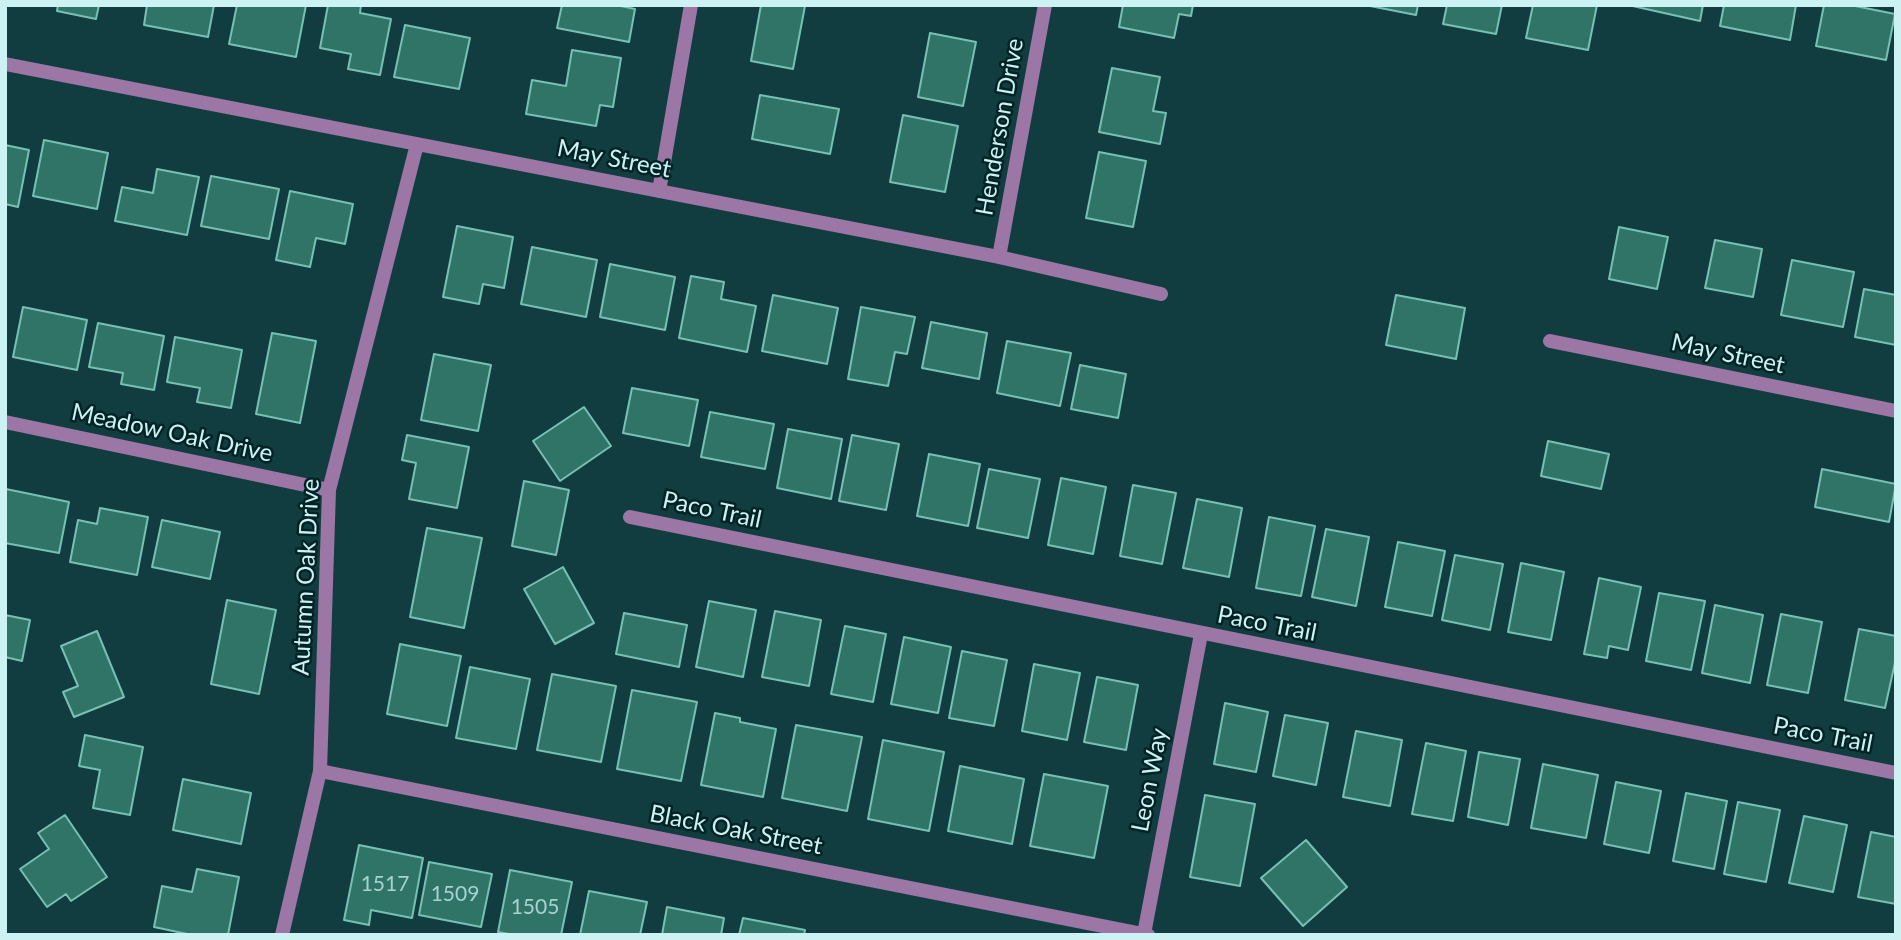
<!DOCTYPE html>
<html>
<head>
<meta charset="utf-8">
<style>
	body { margin:0 }
	#map { position:relative; width:1901px; height:940px; overflow:hidden; background:#123d40; font-family:Lato,sans-serif }
	canvas { display:block }
	.frame { position:absolute; inset:0; border:7px solid #cdf2f4; pointer-events:none }
</style>
</head>
<body>
<div id="map">
<canvas width="1901" height="940"></canvas>
<div class="frame"></div>
</div>
<script>
const ctx = document.querySelector('canvas').getContext('2d');
ctx.lineJoin = 'round';
function fillPath(path, color) { ctx.fillStyle = color; ctx.fill(path, 'evenodd'); }
function stroke(path, color, width, dash) { ctx.strokeStyle = color; ctx.lineWidth = width; ctx.lineCap = dash ? 'butt' : 'round'; ctx.setLineDash(dash || []); ctx.stroke(path); }
function drawText(font, color, halo, rows, align = 'center') {
  ctx.font = font + ' Lato,sans-serif'; ctx.lineWidth = 5; ctx.setLineDash([]); ctx.textBaseline = 'middle'; ctx.strokeStyle = halo; ctx.fillStyle = color; for (const [text, x, y, turn = 0] of rows) {
    ctx.save(); ctx.translate(x, y); ctx.rotate((+turn || 0) * Math.PI / 180); ctx.textAlign = isNaN(turn) ? turn : align; if (halo) ctx.strokeText(text, 0, 0); ctx.fillText(text, 0, 0); ctx.restore();
  }
}
const building = new Path2D(`
	M58 5H99L96 19 57 11Z
	M147 5H214L208 37 144 25Z
	M237 5H306L296 57 229 44Z
	M328 5H361L360 13 391 19 380 75 348 69 351 54 320 48Z
	M562 5H616L635 9 629 42 557 28Z
	M761 5 805 6 793 69 751 61Z
	M1123 5H1193L1191 16 1179 14 1174 38 1119 27Z
	M1365 5H1418L1416 15Z
	M1447 5H1502L1496 34 1443 24Z
	M1533 5H1597L1588 50 1526 38Z
	M1628 5H1703L1700 21Z
	M1724 5H1796L1790 40 1720 26Z
	M1824 5H1850L1895 14 1886 60 1816 46Z
	M405 25 470 38 459 89 394 77Z
	M930 33 976 42 963 106 918 97Z
	M572 50 621 58 613 107 600 105 596 126 526 114 532 80 566 86Z
	M1112 68 1160 77 1153 111 1166 113 1160 144 1099 132Z
	M760 95 839 109 830 154 752 139Z
	M903 115 958 126 945 192 890 182Z
	M44 140 108 153 97 209 33 196Z
	M5 145 29 150 18 207 5 204Z
	M1099 152 1146 161 1133 227 1086 218Z
	M157 169 199 177 187 235 115 221 122 187 153 193Z
	M211 176 279 189 269 239 201 226Z
	M290 191 353 204 345 244 316 238 310 267 276 260Z
	M457 226 513 237 504 288 483 284 479 304 443 297Z
	M1619 227 1668 237 1657 289 1609 279Z
	M1715 240 1762 249 1753 297 1705 288Z
	M532 247 597 260 586 317 521 304Z
	M1792 260 1854 272 1843 327 1781 315Z
	M610 264 675 277 665 330 600 317Z
	M691 276 724 282 721 299 756 306 747 352 679 338Z
	M1864 289 1896 295V345L1855 337Z
	M773 295 838 308 827 364 762 351Z
	M1396 295 1465 308 1456 359 1386 345Z
	M23 307 87 320 77 370 13 357Z
	M861 307 915 317 907 354 895 352 888 386 848 379Z
	M931 322 987 333 979 379 922 368Z
	M98 323 164 336 154 390 121 384 123 373 89 367Z
	M272 333 316 341 300 423 256 414Z
	M175 337 242 350 231 408 197 402 200 388 167 382Z
	M1007 341 1071 353 1060 406 997 393Z
	M434 354 491 365 478 431 421 420Z
	M1080 365 1126 374 1118 418 1071 409Z
	M632 388 698 400 689 446 623 433Z
	M584 407 611 446 560 481 533 441Z
	M710 412 774 424 765 469 701 457Z
	M788 429 842 439 831 499 777 488Z
	M407 435 469 447 457 508 409 499 416 463 402 460Z
	M852 435 899 444 886 510 839 501Z
	M1548 441 1609 454 1601 489 1541 476Z
	M929 454 980 464 968 526 917 516Z
	M989 469 1040 479 1028 538 977 528Z
	M1822 469 1896 484 1889 522 1815 507Z
	M1061 478 1106 487 1093 554 1048 545Z
	M524 481 569 490 556 555 512 546Z
	M1133 485 1176 493 1162 564 1120 556Z
	M6 489 69 502 59 553 5 543Z
	M1197 499 1242 508 1229 577 1183 568Z
	M100 508 148 517 137 575 70 562 78 520 97 524Z
	M1269 517 1315 526 1301 596 1256 588Z
	M162 520 220 532 210 579 152 567Z
	M427 528 482 538 464 628 410 617Z
	M1326 529 1369 537 1356 606 1312 597Z
	M1398 542 1445 551 1432 616 1385 607Z
	M1455 555 1503 564 1490 630 1442 620Z
	M1521 563 1564 572 1551 640 1508 632Z
	M563 567 594 623 555 644 524 589Z
	M1599 578 1641 587 1628 650 1609 646 1607 658 1584 654Z
	M1659 593 1705 601 1691 670 1646 661Z
	M227 600 276 610 259 694 211 684Z
	M709 601 756 610 743 677 696 667Z
	M1715 605 1763 615 1750 683 1702 673Z
	M775 611 821 620 809 686 762 677Z
	M624 613 687 625 679 667 616 654Z
	M1781 614 1822 622 1808 693 1767 685Z
	M5 615 30 620 22 661 5 657Z
	M845 626 886 634 873 702 831 694Z
	M1859 629 1896 636V658L1885 708 1845 700Z
	M97 631 124 697 74 717 63 692 78 686 61 646Z
	M904 637 951 647 938 713 891 704Z
	M400 644 461 656 447 726 387 714Z
	M962 651 1007 660 994 726 949 718Z
	M1034 664 1080 673 1067 740 1022 731Z
	M470 667 530 679 516 749 456 738Z
	M552 674 616 686 601 762 537 750Z
	M1097 677 1138 685 1126 750 1084 742Z
	M632 690 697 702 681 781 617 769Z
	M1225 703 1268 712 1256 772 1214 764Z
	M715 713 740 718V722L776 729 763 797 701 785Z
	M1285 715 1328 723 1316 785 1273 776Z
	M796 725 862 737 847 811 782 798Z
	M1356 731 1402 740 1390 806 1343 797Z
	M85 735 143 747 130 815 93 808 100 770 79 766Z
	M883 740 944 752 929 831 868 819Z
	M1426 743 1466 751 1453 821 1412 814Z
	M1479 752 1520 759 1508 825 1468 817Z
	M1543 764 1598 775 1586 838 1531 828Z
	M960 766 1024 779 1012 844 948 831Z
	M1044 774 1108 786 1094 858 1030 846Z
	M183 779 251 793 241 844 173 830Z
	M1616 782 1661 791 1649 853 1604 844Z
	M1686 793 1727 801 1714 869 1673 861Z
	M1205 795 1255 804 1240 886 1190 877Z
	M1738 802 1780 810 1766 882 1724 874Z
	M65 815 107 877 71 901 66 894 47 907 20 869 49 849 38 833Z
	M1804 816 1847 825 1833 892 1789 883Z
	M1871 832 1896 837V904L1858 897Z
	M1306 840 1347 887 1303 926 1261 878Z
	M359 845 423 858 412 918 371 910 369 925 344 920Z
	M429 862 492 874 481 927 419 915Z
	M197 869 239 877 228 935H192L154 927 162 886 192 892Z
	M510 870 572 882 561 935H514L498 932Z
	M589 891 647 902 640 935H580Z
	M667 907 724 918 721 935H662Z
	M743 918 805 930 804 935H739Z`);
fillPath(building, '#307468');
stroke(building, '#76c1b3', 2);
stroke(new Path2D(`
	M5 64 999 257 1161 294
	M659 191 691 5
	M999 257 1045 5
	M1550 341 1896 411
	M5 422 329 490
	M630 517 1896 773
	M320 771 1148 935
	M1144 934 1201 634
	M282 935 320 771 329 490 417 144`), '#9c76a4', 14);
drawText('21px', '#a6d2d1', null, [
	["1517",385,884],
	["1509",455,894],
	["1505",535,907]
]);
drawText('24px', '#cdf2f4', '#012325', [
	["Henderson Drive",1000,127,-80],
	["May Street",614,159,11],
	["May Street",1728,354,12],
	["Meadow Oak Drive",172,433,12],
	["Paco Trail",712,510,12],
	["Autumn Oak Drive",306,577,-87],
	["Paco Trail",1267,624,11],
	["Paco Trail",1823,735,11],
	["Leon Way",1150,780,-79],
	["Black Oak Street",736,830,11]
]);
</script>
</body>
</html>
